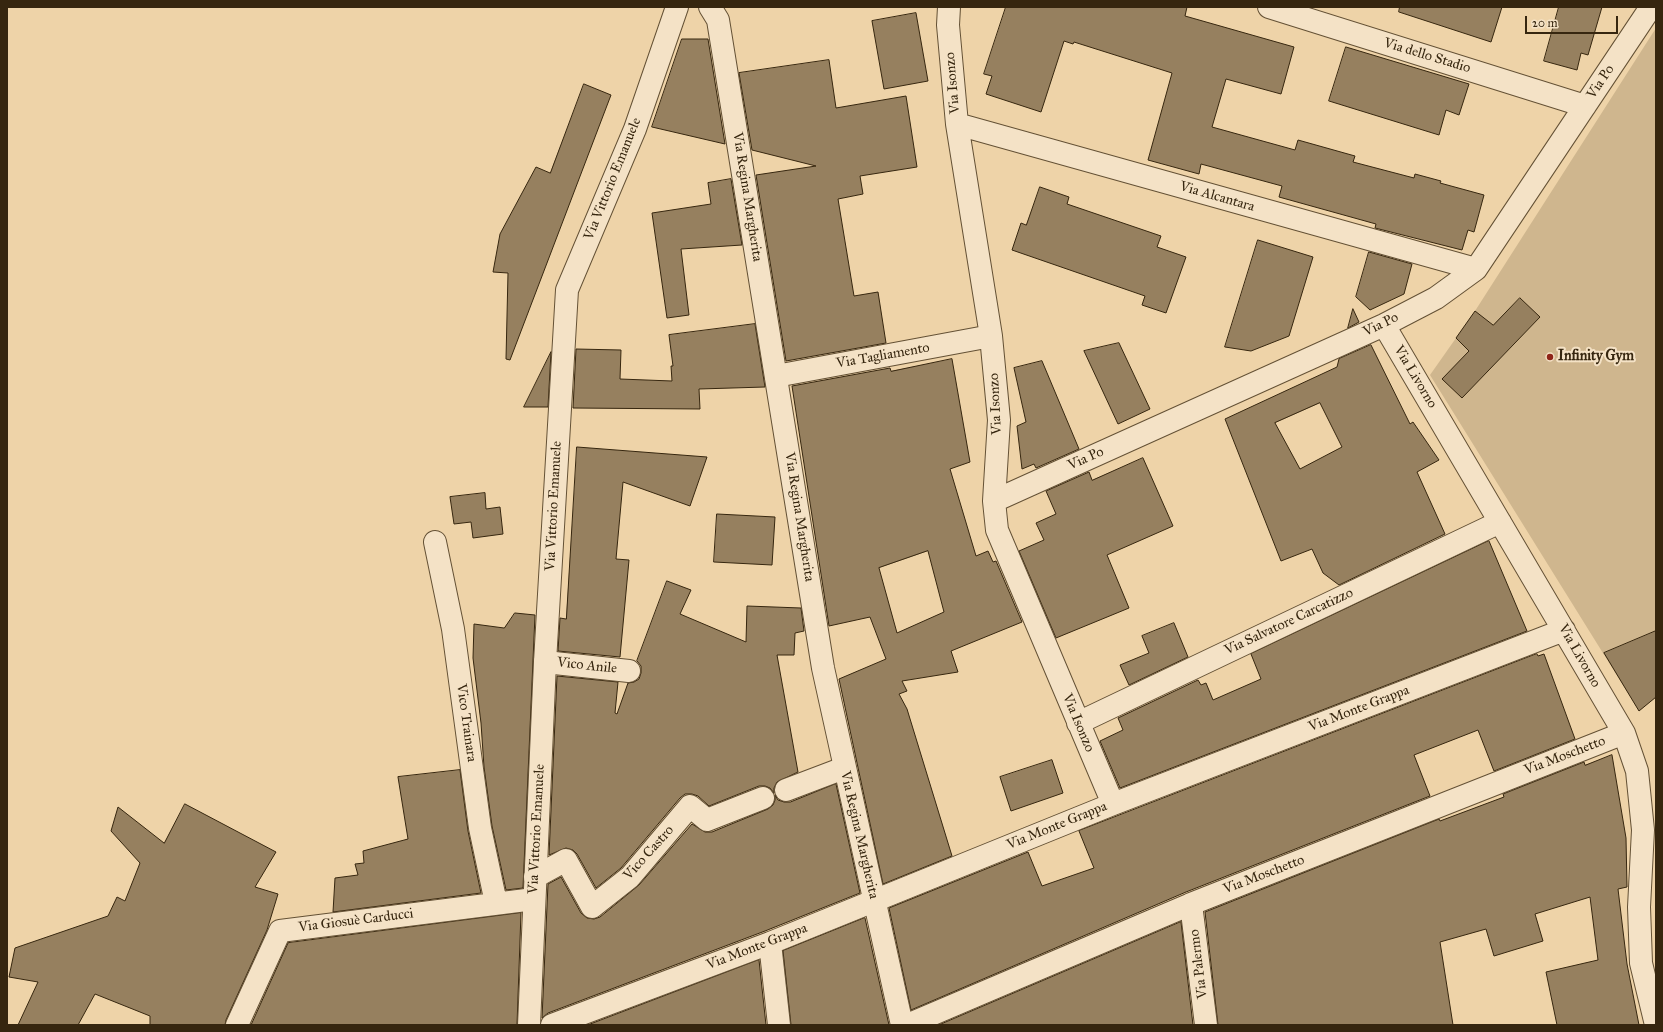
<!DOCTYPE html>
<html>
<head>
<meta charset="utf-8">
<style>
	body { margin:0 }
	#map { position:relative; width:1663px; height:1032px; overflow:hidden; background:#eed3a8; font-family:"IM FELL Great Primer",serif }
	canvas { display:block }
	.frame { position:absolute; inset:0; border:8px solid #36260f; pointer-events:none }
	.scale { position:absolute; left:1525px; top:16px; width:93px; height:18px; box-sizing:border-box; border:2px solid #36260f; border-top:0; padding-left:5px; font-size:12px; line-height:14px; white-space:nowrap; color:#36260f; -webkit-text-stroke:3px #f4e2c6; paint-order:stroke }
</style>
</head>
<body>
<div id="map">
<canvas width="1663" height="1032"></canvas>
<div class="frame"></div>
<div class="scale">20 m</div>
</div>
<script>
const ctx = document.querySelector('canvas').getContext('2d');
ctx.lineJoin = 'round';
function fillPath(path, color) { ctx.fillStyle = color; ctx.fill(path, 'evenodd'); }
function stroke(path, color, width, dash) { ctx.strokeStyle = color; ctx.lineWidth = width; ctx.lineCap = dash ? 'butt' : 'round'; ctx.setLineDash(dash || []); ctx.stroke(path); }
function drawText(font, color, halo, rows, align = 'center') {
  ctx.font = font + ' "IM FELL Great Primer",serif'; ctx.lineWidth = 4; ctx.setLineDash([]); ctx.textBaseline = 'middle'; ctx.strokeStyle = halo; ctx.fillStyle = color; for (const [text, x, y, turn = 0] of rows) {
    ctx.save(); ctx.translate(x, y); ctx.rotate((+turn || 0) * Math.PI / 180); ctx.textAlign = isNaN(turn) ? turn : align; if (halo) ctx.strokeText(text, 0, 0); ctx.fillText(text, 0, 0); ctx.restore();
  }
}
fillPath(new Path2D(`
	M1656 28V697L1639 711 1430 375 1475 311Z`), '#cfb68e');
const building = new Path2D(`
	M1006 7H1187L1185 16 1294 47 1281 94 1226 79 1212 127 1295 150 1298 140 1355 156 1353 162 1414 178 1415 174 1441 181 1440 183 1484 195 1474 232 1468 230 1462 250 1375 228 1376 224 1279 197 1282 186 1201 164 1199 174 1148 160 1172 73 1074 42 1073 44 1064 41 1041 112 986 94 992 76 984 74Z
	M1400 7H1502L1491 42 1399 12Z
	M1559 7H1602L1588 55 1581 53 1577 70 1544 61Z
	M916 13 928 81 884 89 872 21Z
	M682 39H708L725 144 652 127Z
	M1346 47 1469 84 1459 115 1446 110 1439 135 1329 101Z
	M829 60 836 108 906 96 917 167 860 176 863 194 838 199 854 296 878 292 886 343 786 361 756 175 816 166 752 150 739 73Z
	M584 84 611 95 510 360 506 359 508 273 493 272 500 234 536 167 550 173Z
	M731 179 742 245 681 249 689 315 667 318 652 213 711 204 708 183Z
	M1040 187 1069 197 1067 204 1161 236 1157 247 1186 257 1166 313 1142 305 1145 296 1012 250 1021 223 1026 225Z
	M1258 240 1313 257 1289 336 1251 351 1225 347Z
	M1369 252 1412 264 1404 294 1370 310 1356 297Z
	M1520 298 1540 317 1462 398 1442 379 1469 351 1456 338 1475 311 1493 325Z
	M1353 309 1359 322 1348 328Z
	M755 324 765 387 699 389 700 409 573 408 576 349 621 350 620 379 672 381 671 366H673L669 335Z
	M1119 343 1150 409 1118 424 1084 351Z
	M1371 345 1410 424 1413 422 1439 460 1417 472 1445 534 1339 585 1323 573 1312 549 1281 561 1225 419 1337 367 1339 359ZM1320 403 1342 447 1300 469 1275 423Z
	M551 352 548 407H524Z
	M952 359 970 462 950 469 976 556 988 551 993 562 996 561 1022 622 951 651 958 672 902 681 907 691 899 694 907 709 952 856 883 884 839 679 886 659 870 617 829 626 792 386 890 368 891 371ZM928 551 944 612 897 633 879 568Z
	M1042 361 1079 449 1036 468 1034 464 1022 469 1017 426 1026 422 1014 368Z
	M577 447 707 457 690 506 623 482 616 559 629 560 620 657 558 651 560 618 566 619Z
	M1143 458 1173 526 1107 555 1129 608 1056 638 1019 551 1044 540 1036 523 1056 514 1046 491 1089 472 1092 480Z
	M485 493 486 509 500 507 503 534 473 538 471 522 454 524 450 497Z
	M717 514 775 517 772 565 714 562Z
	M1489 541 1527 631 1120 788 1100 741 1123 730 1118 718 1198 680 1201 685 1206 683 1213 700 1261 679 1251 654Z
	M667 581 691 590 680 614 746 642 747 606 801 608 804 631 795 633 794 655H777L798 772 777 782 774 788V793L770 788 765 786H759L709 806 698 796 692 794H685L680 798 621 868 596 888 577 854 573 850 566 848 549 855 557 676 618 682 615 713 617 714 628 683 634 682 639 679 641 673V666L637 661Z
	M515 613 535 615 523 888 506 890 492 826 484 767 481 723 473 658 474 624 504 628Z
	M1174 623 1188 657 1129 685 1120 665 1149 653 1142 636Z
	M1656 631V697L1639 711 1604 653Z
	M1537 654 1538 656 1544 654 1575 739 1494 771 1478 730 1414 755 1430 796 1186 892 911 1010 889 908 1028 852 1042 886 1094 868 1079 831Z
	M1612 755 1626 838 1627 887 1618 889 1627 964 1639 1025H1557L1546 972 1598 960 1590 897 1535 914 1543 941 1494 956 1486 929 1440 942 1453 1025H1218L1205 912 1439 819 1440 821 1504 797 1503 794 1584 762 1585 765Z
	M1052 760 1063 793 1011 811 1000 777Z
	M460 770 468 831 481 893 333 912 335 878 358 875 355 864 364 863 363 851 408 839 398 777Z
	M836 784 860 893 765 931 548 1013 542 1018 548 884 561 877 581 913 587 918 594 919 600 917 639 885 692 824 705 832H712L768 809 773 805 775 800V795L778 800 784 802H790Z
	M185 804 276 852 255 887 278 894 267 930 226 1020 225 1025H150V1016L95 994 78 1025H18L38 982 9 977 15 948 108 916 117 897 125 901 140 863 111 831 118 807 164 843Z
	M521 913 517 1025H251L288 943Z
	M865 918 889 1025H791L783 951Z
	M1181 922 1193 1025H939Z
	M759 960 766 1025H588Z`);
fillPath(building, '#96805f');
stroke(building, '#36260f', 1);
const pedestrian = new Path2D(`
	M545 662 629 671
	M786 790 844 768`);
const minor = new Path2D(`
	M949 7 948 25 957 124 991 336 999 420 994 501 997 530 1113 804
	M1269 7 1585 106
	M957 124 1476 269
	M1384 325 1624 733 1637 771 1643 830 1639 907 1641 963 1656 1025
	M776 376 991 336
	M994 501 1384 325 1436 298 1476 269 1651 7
	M435 542 453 629 480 828 496 903
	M1078 723 1500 522
	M535 877 566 860 592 907 630 877 690 806 707 820 763 798
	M1191 904 1206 1025
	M770 943 779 1025
	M237 1025 280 931 534 899
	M552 1025 770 943 1113 804 1564 630
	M907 1025 1191 904 1624 733`);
const tertiary = new Path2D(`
	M710 7 718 20 823 668 902 1025
	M529 1025 545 662 567 290 635 129 677 7`);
stroke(pedestrian, '#645135', 24);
stroke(minor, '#645135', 24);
stroke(tertiary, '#645135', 24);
stroke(pedestrian, '#f4e2c6', 22);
stroke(minor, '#f4e2c6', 22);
stroke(tertiary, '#f4e2c6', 22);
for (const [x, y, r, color] of [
	[1550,357,4,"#8f2418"]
]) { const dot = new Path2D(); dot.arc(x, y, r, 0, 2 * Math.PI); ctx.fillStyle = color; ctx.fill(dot); stroke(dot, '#f4e2c6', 1.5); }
drawText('14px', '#36260f', '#f4e2c6', [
	["Via dello Stadio",1427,56,17],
	["Via Po",1601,82,-56],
	["Via Isonzo",953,83,-95],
	["Via Vittorio Emanuele",613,179,-68],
	["Via Regina Margherita",747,197,81],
	["Via Alcantara",1217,197,16],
	["Via Po",1381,325,-26],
	["Via Tagliamento",883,356,-10],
	["Via Livorno",1415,377,59],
	["Via Isonzo",996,404,-93],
	["Via Po",1086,459,-24],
	["Via Vittorio Emanuele",554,506,-87],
	["Via Regina Margherita",799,517,81],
	["Via Salvatore Carcatizzo",1289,622,-25],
	["Via Livorno",1579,656,60],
	["Vico Anile",587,666,6],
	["Via Monte Grappa",1359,709,-21],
	["Vico Trainara",466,723,82],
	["Via Isonzo",1078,723,67],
	["Via Moschetto",1565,756,-21],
	["Via Monte Grappa",1057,826,-22],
	["Via Vittorio Emanuele",537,829,-87],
	["Via Regina Margherita",859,835,77],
	["Vico Castro",649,853,-48],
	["Via Moschetto",1264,875,-21],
	["Via Giosuè Carducci",356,921,-7],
	["Via Monte Grappa",757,947,-21],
	["Via Palermo",1199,964,-97]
]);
drawText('bold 14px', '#36260f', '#f4e2c6', [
	["Infinity Gym",1558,357]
], 'left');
</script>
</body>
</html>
